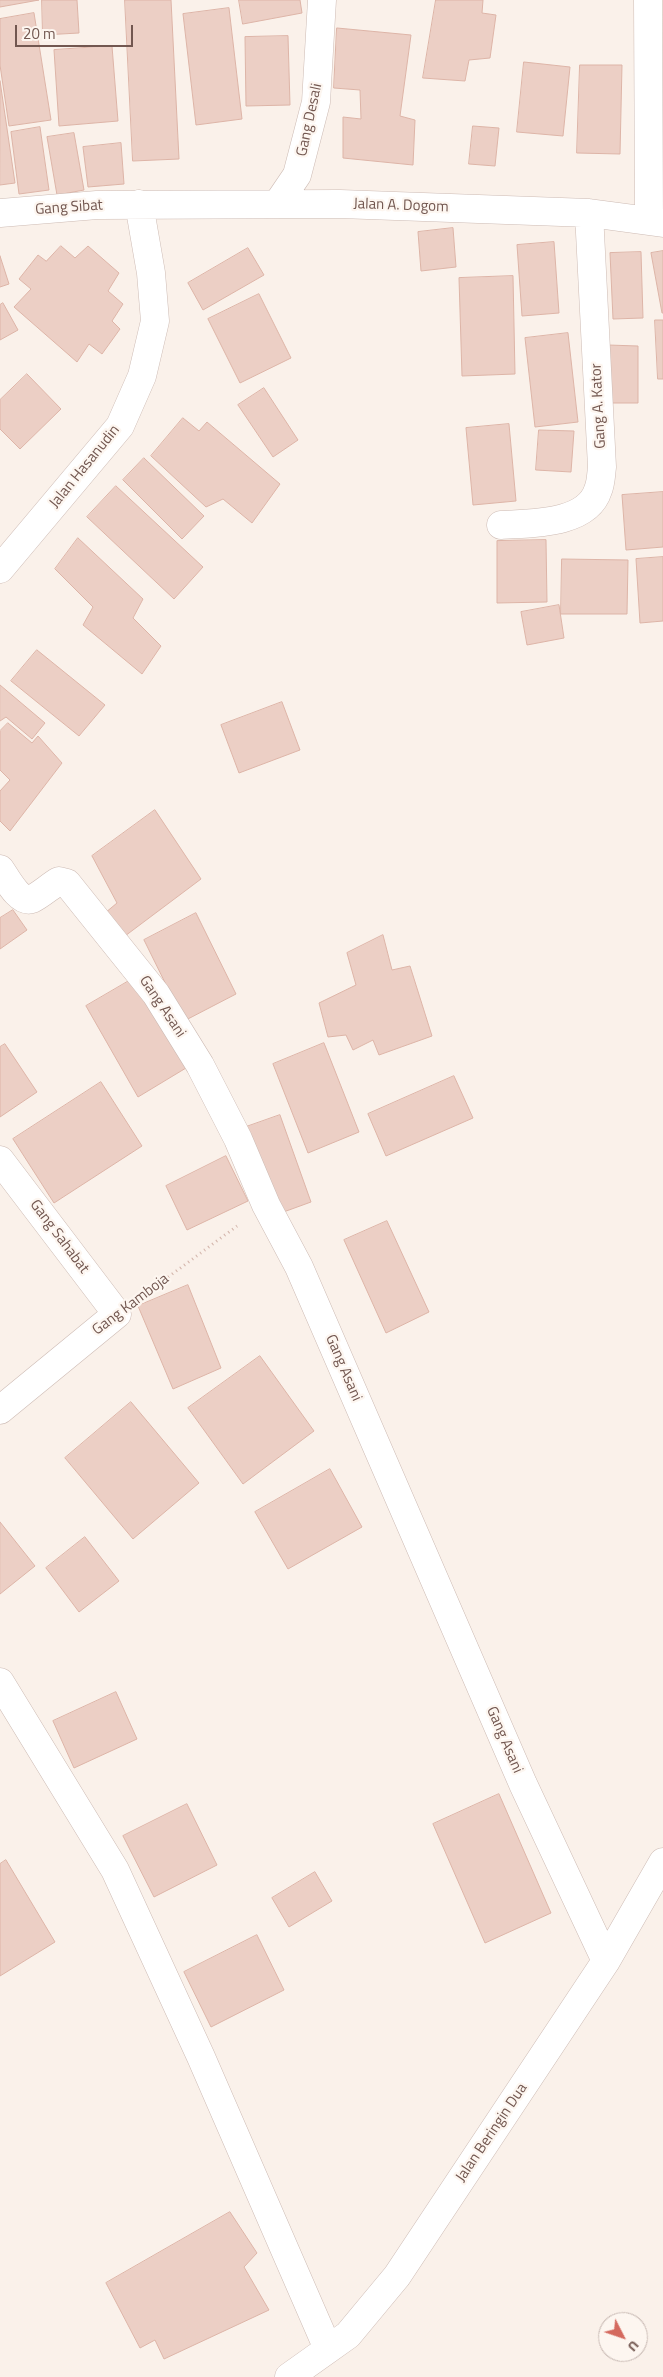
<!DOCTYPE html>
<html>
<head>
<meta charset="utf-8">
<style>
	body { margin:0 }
	#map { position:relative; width:663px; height:2377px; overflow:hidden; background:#faf1ea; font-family:"Titillium Web",sans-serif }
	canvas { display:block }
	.north { position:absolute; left:598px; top:2312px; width:50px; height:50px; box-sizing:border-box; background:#fdf6f0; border:1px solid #c5b6b0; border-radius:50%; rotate:131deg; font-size:14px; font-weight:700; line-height:20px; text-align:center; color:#725750 }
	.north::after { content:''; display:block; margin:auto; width:18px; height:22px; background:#d4695e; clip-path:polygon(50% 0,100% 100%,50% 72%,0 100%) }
	.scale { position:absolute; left:15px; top:25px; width:118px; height:22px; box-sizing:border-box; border:2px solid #725750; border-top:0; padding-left:6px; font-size:15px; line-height:18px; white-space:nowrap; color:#725750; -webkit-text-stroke:4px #fdf6f0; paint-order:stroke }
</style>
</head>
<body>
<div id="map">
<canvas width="663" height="2377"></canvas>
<div class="north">U</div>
<div class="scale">20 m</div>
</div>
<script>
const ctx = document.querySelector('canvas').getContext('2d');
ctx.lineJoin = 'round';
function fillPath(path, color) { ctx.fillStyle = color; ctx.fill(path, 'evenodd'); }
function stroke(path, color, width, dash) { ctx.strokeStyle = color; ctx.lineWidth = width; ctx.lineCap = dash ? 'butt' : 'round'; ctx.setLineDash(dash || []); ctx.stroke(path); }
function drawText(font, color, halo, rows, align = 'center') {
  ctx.font = font + ' "Titillium Web",sans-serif'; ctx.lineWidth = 4.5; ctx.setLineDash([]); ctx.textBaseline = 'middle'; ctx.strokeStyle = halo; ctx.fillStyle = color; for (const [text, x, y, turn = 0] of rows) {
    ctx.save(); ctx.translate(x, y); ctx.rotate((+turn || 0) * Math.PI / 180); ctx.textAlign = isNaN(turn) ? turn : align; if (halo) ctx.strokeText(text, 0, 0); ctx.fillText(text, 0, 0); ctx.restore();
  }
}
const building = new Path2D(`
	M0 0H39L0 7Z
	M42 0H77L79 33 43 35Z
	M125 0H171L179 159 133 161Z
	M239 0H300L302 13 243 24Z
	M436 0H483L482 13 496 15 490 58 469 60 465 81 423 78Z
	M229 8 242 119 196 125 183 14Z
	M34 13 51 120 9 126 0 65V19Z
	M337 28 411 35 400 116 415 120 413 165 343 158V117L361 119 360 90 334 88Z
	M288 36 290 105 246 106 245 37Z
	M112 46 118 121 59 126 54 50Z
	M524 62 570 67 563 136 517 132Z
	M580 65H622L620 154 577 153Z
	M0 81 15 183 0 185Z
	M473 126 499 128 495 166 469 164Z
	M40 127 49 190 19 194 11 132Z
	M74 133 84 190 57 195 47 137Z
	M121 143 124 184 88 187 83 147Z
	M453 228 456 267 421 271 418 232Z
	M554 242 559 313 522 316 517 245Z
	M61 246 75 258 88 246 119 273 108 291 123 304 112 321 120 329 102 354 89 344 77 362 14 307 31 289 19 279 38 255 46 261Z
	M248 248 264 275 203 310 188 283Z
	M663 251V313H662L651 253Z
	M641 252 643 318 613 319 610 253Z
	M0 256 9 284 0 287Z
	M513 276 515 374 462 376 459 278Z
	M259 294 291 358 240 383 208 319Z
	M3 303 18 330 0 340V305Z
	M655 320H663V379H658Z
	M568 333 578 422 535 427 525 338Z
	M608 345 638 346V403H607Z
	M27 374 61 409 20 449 0 429V400Z
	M264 388 298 440 273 457 238 405Z
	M183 418 199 431 207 422 280 484 252 523 223 499 206 507 151 456Z
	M509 424 516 501 473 505 466 428Z
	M539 430 574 431 571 472 536 470Z
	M144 458 204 516 182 539 123 480Z
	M116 486 203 567 174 599 87 517Z
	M663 492V547L626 550 622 495Z
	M78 538 143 599 133 618 161 646 142 674 83 625 93 607 55 569Z
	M546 540 547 602 497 603V541Z
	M663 557V621L640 623 636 559Z
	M562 559 628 560 627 614H561Z
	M559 605 564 638 527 645 521 612Z
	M37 650 105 705 79 736 11 681Z
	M0 685 45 723 32 739 6 717 0 721Z
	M282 702 300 750 239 773 221 725Z
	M8 723 32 743 38 736 62 763 10 831 0 821V791L10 780 0 770V731Z
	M155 810 201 879 121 939 105 913 117 903 92 856Z
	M13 910 27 930 0 949V918Z
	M196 913 236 994 184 1021 144 940Z
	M383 935 392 970 410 966 432 1036 379 1055 373 1040 353 1050 346 1035 328 1037 319 1003 356 985 347 953Z
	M134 978 186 1068 138 1097 86 1006Z
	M324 1043 359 1132 308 1153 273 1064Z
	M5 1044 37 1092 0 1117V1047Z
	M454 1076 473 1118 386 1156 368 1114Z
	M101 1082 142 1146 54 1203 13 1139Z
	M280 1115 311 1202 278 1214 246 1127Z
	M226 1156 248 1201 187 1230 166 1186Z
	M387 1221 429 1312 386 1333 344 1240Z
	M188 1285 221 1368 173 1389 138 1306Z
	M260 1356 314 1431 243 1484 188 1408Z
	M131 1402 199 1483 133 1539 65 1458Z
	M330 1469 362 1527 288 1569 255 1512Z
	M0 1522 35 1566 0 1594Z
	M85 1537 119 1581 79 1612 46 1568Z
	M116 1692 137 1739 74 1768 53 1721Z
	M499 1794 551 1913 485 1943 433 1824Z
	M187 1804 217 1865 154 1897 123 1836Z
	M6 1860 55 1942 0 1976V1864Z
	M315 1872 332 1901 289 1927 272 1898Z
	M257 1935 284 1990 211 2027 184 1972Z
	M230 2212 257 2253 244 2267 269 2310 164 2359 155 2340 140 2348 106 2283Z`);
fillPath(building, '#eccfc5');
stroke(building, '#ddb4a7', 1);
const minor = new Path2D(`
	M648 0 649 219
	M278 203 297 175 316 102 322 0
	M0 213 97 205 340 204 589 213 663 223
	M501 525C530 523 587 525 598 490 601 483 601 475 602 467L589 213
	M0 569 120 426 142 376 155 321 151 273 139 204
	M0 869C6 877 19 904 32 899 42 894 50 886 59 881L67 883 156 994 200 1065 238 1139 266 1205 299 1267 523 1784 606 1961
	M0 1160 117 1314 0 1410
	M0 1682 115 1870 201 2057 328 2349
	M289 2377 348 2335 397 2276 606 1961 663 1862`);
stroke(minor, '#cdbbb4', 29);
stroke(new Path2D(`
	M144 1295 237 1226`), '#d1b2a8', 3, [1, 4]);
stroke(minor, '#fff', 28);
drawText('15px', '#725750', '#fdf6f0', [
	["Gang Desali",310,120,-78],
	["Jalan A. Dogom",401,206,2],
	["Gang Sibat",69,208,-4],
	["Gang A. Kator",599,406,-93],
	["Jalan Hasanudin",85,467,-51],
	["Gang Asani",162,1007,56],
	["Gang Sahabat",59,1237,53],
	["Gang Kamboja",131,1305,-37],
	["Gang Asani",343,1368,67],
	["Gang Asani",504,1740,67],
	["Jalan Beringin Dua",492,2133,-56]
]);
</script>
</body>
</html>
